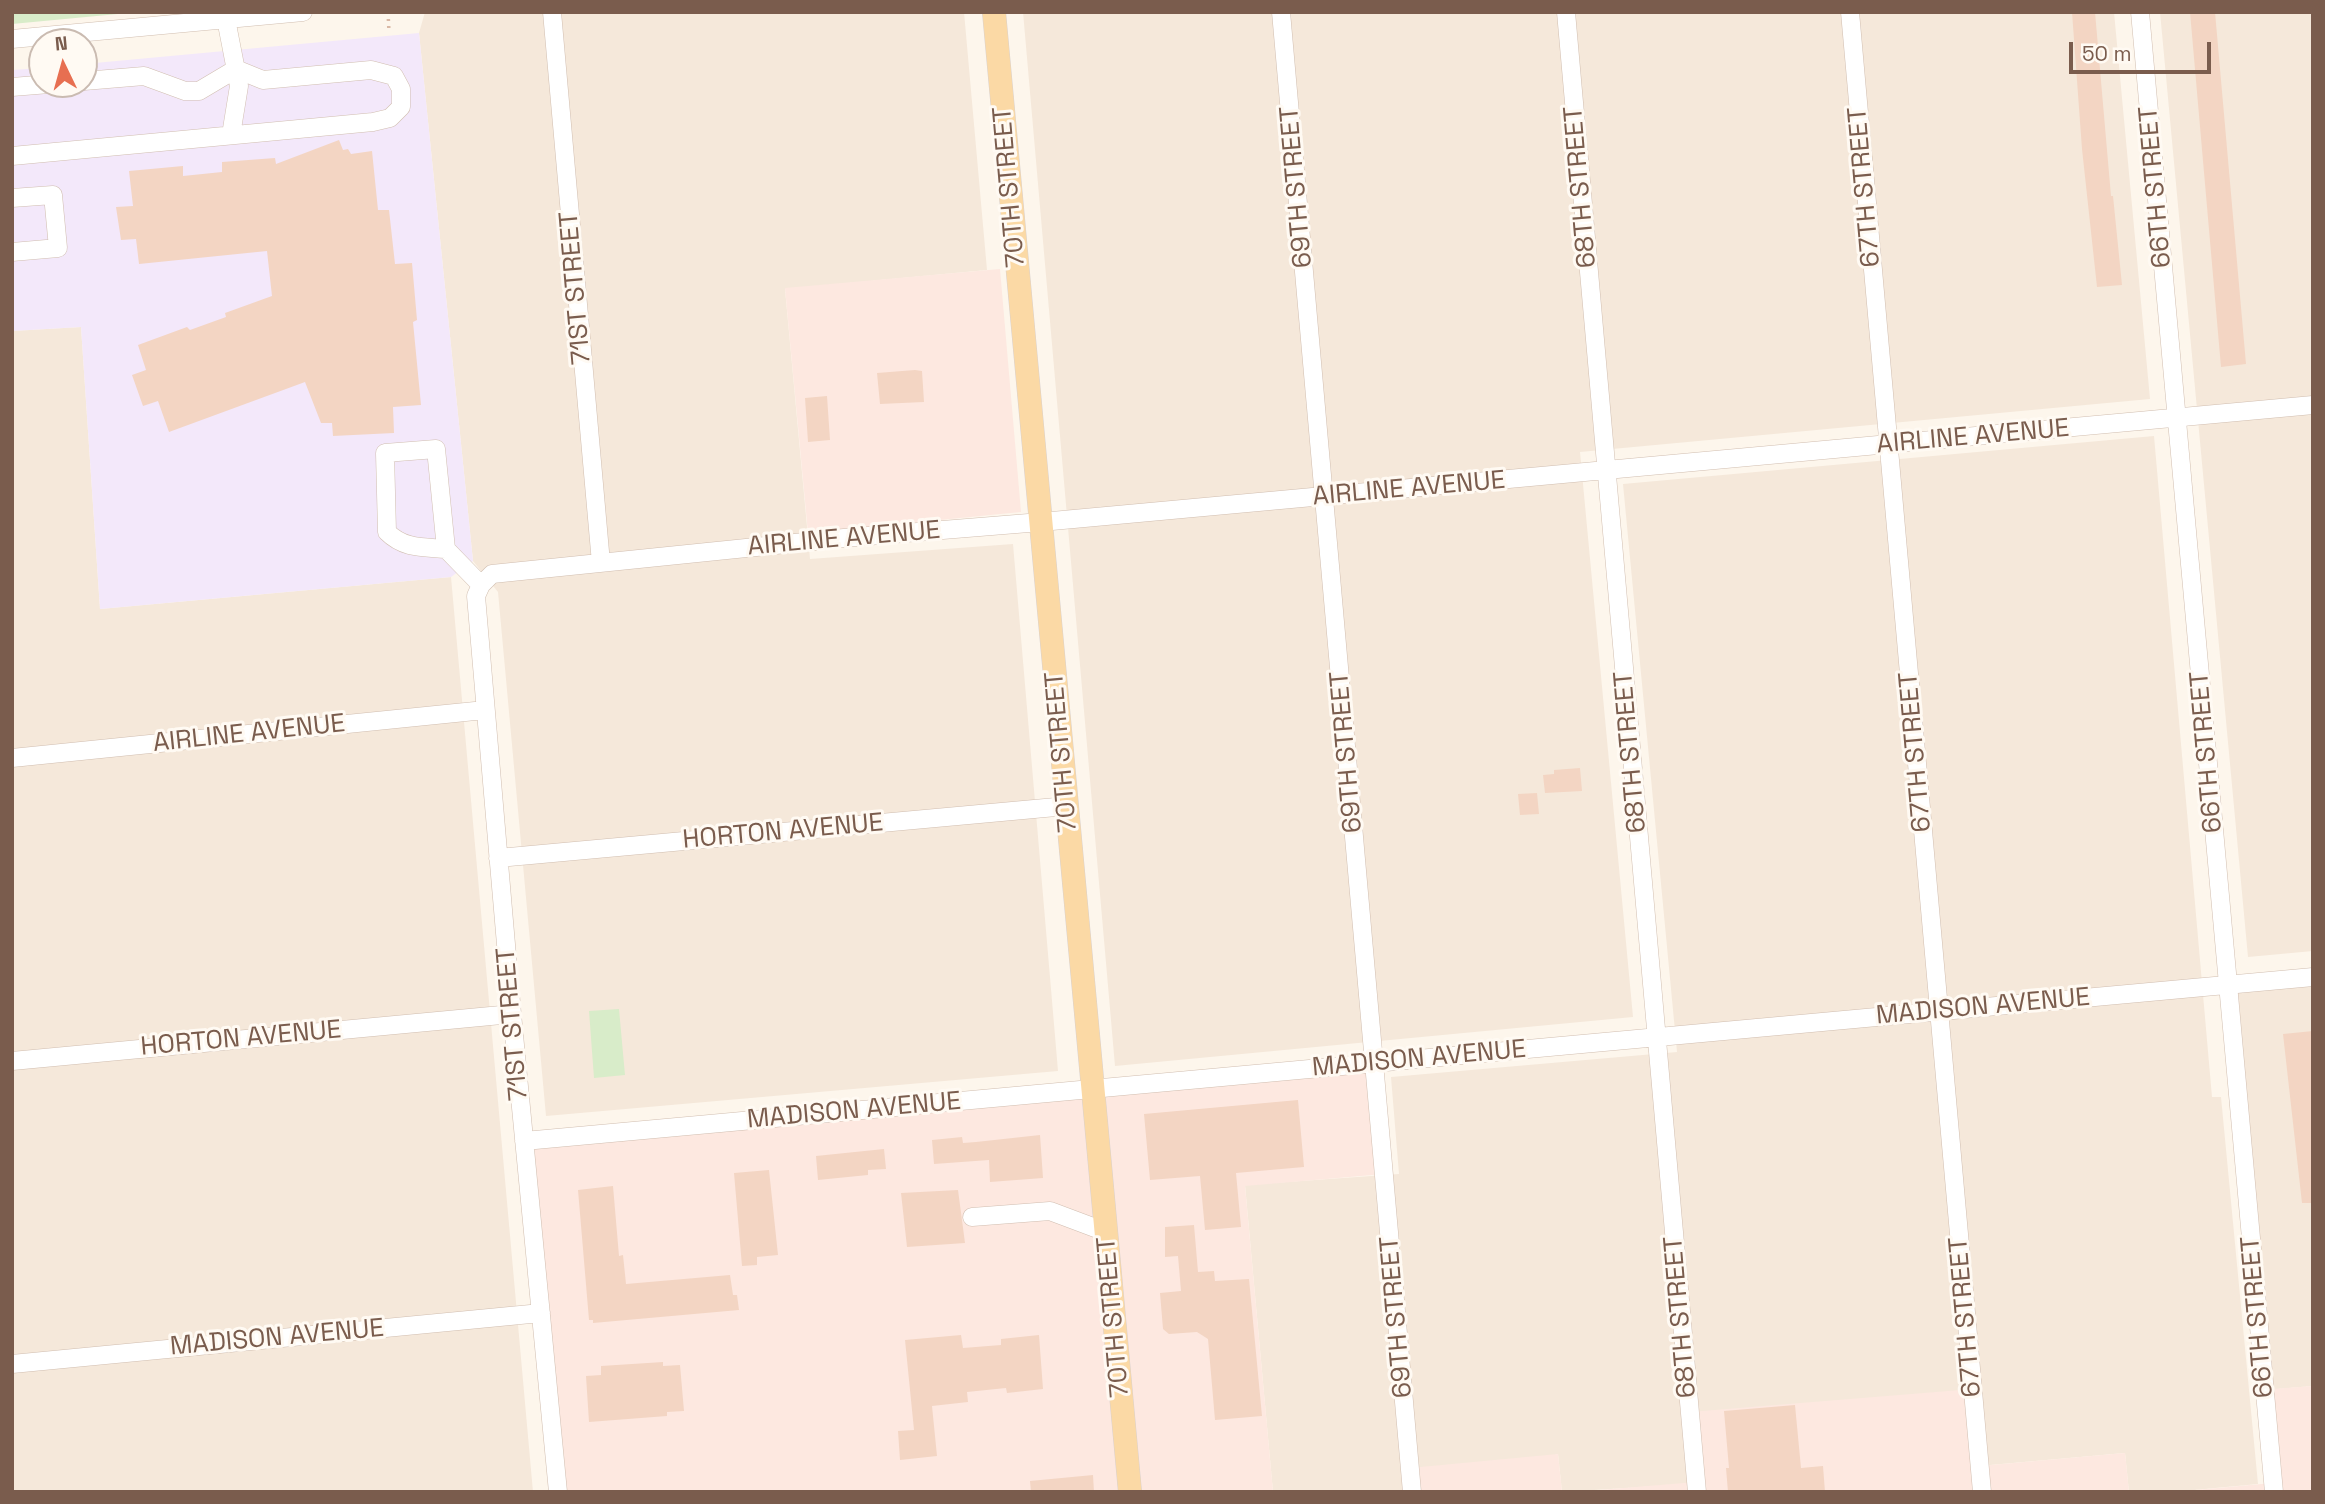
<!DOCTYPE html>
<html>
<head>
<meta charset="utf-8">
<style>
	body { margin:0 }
	#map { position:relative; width:2325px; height:1504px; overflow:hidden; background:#fdf6ec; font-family:"Space Grotesk",sans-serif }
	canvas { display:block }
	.frame { position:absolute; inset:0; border:14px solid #7a5c4d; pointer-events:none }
	.north { position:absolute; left:28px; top:28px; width:70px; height:70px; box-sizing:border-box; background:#fffaf3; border:2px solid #cabbb1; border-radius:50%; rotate:355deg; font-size:19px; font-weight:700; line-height:28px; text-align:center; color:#7a5c4d }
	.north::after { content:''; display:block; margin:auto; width:24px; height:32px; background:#e76f51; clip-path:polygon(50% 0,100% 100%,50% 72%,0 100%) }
	.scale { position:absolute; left:2069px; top:42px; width:142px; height:32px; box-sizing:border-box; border:4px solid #7a5c4d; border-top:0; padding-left:9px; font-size:21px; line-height:24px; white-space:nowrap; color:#7a5c4d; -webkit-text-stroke:5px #fffaf3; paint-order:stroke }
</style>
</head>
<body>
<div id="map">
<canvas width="2325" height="1504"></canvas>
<div class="frame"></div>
<div class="north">N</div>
<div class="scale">50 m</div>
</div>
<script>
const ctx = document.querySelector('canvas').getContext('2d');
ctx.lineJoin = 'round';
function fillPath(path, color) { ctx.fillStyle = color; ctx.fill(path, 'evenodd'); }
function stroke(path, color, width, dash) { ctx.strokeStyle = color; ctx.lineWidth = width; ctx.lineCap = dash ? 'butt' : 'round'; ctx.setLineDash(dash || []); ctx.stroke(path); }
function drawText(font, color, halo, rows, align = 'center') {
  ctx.font = font + ' "Space Grotesk",sans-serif'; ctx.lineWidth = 6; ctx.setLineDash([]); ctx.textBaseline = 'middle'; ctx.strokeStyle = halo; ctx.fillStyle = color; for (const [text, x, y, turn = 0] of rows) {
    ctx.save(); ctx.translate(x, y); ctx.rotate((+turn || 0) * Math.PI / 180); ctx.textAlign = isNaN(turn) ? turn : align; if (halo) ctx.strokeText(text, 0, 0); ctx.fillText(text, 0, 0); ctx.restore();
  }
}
fillPath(new Path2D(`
	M425 12H964L987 270 785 289 810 559 1013 544 1058 1071 546 1116 498 592 473 561 419 33Z
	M1023 12H2114L2150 399 1580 452 1633 1017 1115 1066Z
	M2160 12H2313V951L2248 957Z
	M81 327 100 609 451 577 533 1492H12V331Z
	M2154 436 2212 1097H2221L2258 1484 2173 1492H2129L2125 1453 1979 1466 1562 1492 1558 1454 1412 1492H1273L1245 1185 1399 1174 1391 1077 1677 1052 1623 484Z
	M2313 977V1386L2265 1390 2228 985Z`), '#f5e8da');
fillPath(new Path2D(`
	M1000 269 1021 512 808 533 785 288Z
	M1375 1063 1384 1174 1245 1186 1273 1492H558L524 1141Z
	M2313 1386V1492H2281L2272 1389Z
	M1973 1389 1980 1466 2125 1453 2129 1492H1575L1696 1482 1690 1412Z
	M1558 1454 1562 1492H1412L1410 1468Z
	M2273 1483 2274 1492H2173Z`), '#fde8e0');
fillPath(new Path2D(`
	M419 33 473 561 451 577 100 609 81 327 12 331V70L42 68V84H84V64Z`), '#f3e8fa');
fillPath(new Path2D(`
	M12 12H139L12 24Z
	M619 1009 625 1075 594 1078 589 1011Z`), '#d8ecc9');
fillPath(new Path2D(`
	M2072 12H2095L2111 196H2113L2122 285 2097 287 2082 149Z
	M2190 12H2215L2246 364 2221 367Z
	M339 140 343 150 348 149 351 154 372 151 378 210H389L395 264 412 263 417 320 413 322 421 405 393 407 394 433 333 436 332 423H321L305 382 169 432 158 401 143 406 132 375 146 370 138 345 187 327 190 330 226 317 225 313 272 296 267 251 139 264 136 239 121 240 116 207 133 206 129 171 183 166V176L222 172V162L275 158 276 164Z
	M915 370 922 371 924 402 880 404 877 373Z
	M827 396 830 440 808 442 805 398Z
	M1580 768 1582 791 1545 793 1543 775 1554 774V770Z
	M1537 793 1539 814 1520 815 1518 794Z
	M2313 1031V1203H2302L2283 1034Z
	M1298 1100 1304 1167 1236 1173 1241 1227 1205 1230 1200 1176 1150 1180 1144 1114Z
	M1040 1135 1043 1178 990 1182 989 1160 934 1164 932 1140 962 1137 963 1143 976 1142Z
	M884 1149 886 1169 868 1170V1175L818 1180 816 1156Z
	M769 1170 778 1255 757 1257V1265L742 1266 734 1173Z
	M613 1186 619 1256 623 1255 626 1284 730 1275 733 1295H737L739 1310 593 1323V1320H589L578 1190Z
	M958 1190 965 1243 907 1247 901 1193Z
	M1194 1225 1198 1272 1214 1271 1215 1281 1249 1279 1262 1416 1215 1420 1208 1339 1197 1332 1169 1334 1163 1329 1160 1293 1181 1291 1178 1256 1165 1257V1227Z
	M961 1335 963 1348 1001 1345V1339L1039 1335 1043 1389 1007 1393 1006 1388 967 1392 968 1402 932 1406 937 1456 900 1460 898 1431 914 1430 905 1340Z
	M663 1362V1366L680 1365 684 1411 667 1412V1416L589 1422 586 1376 601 1375V1366Z
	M1795 1405 1801 1468 1823 1466 1825 1492H1728L1726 1468H1729L1724 1411Z
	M1093 1475 1094 1492H1031L1030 1481Z`), '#f3d5c3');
const minor = new Path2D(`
	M552 12 601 563
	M1281 12 1412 1492
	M1566 12 1697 1492
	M1850 12 1982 1492
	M2140 12 2274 1492
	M226 19 239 86 231 135
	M12 39 303 12
	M84 81 144 76 185 91H199L236 69
	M12 87 49 84
	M12 156 373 122 390 118 401 107V89L394 76 371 70 263 80 236 69
	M12 198 53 195 58 248 12 252
	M446 549C423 547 404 549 387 532L385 453 436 449 446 549 481 585
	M12 758 485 710
	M498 858 1067 806
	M12 1061 512 1014
	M524 1141 2313 977
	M972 1217 1050 1211 1106 1232
	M12 1364 541 1313
	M558 1492 512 1014 476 596 481 585 492 574 844 538 1041 522 2313 405`);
const major = new Path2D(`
	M994 12 1130 1492`);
stroke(minor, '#d1beb0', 19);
stroke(major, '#dad1cd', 24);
stroke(new Path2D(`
	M49 12V15
	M388 12 389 32`), '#d9b8a5', 3.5, [2, 5]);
stroke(minor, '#fff', 18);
stroke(major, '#fbd9a5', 23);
drawText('26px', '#7a5c4d', '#fffaf3', [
	["70TH STREET",1010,187,-95],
	["69TH STREET",1297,187,-95],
	["68TH STREET",1581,187,-95],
	["67TH STREET",1865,187,-95],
	["66TH STREET",2156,187,-95],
	["71ST STREET",576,288,-95],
	["AIRLINE AVENUE",1973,437,-5],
	["AIRLINE AVENUE",1409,489,-5],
	["AIRLINE AVENUE",844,539,-5],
	["AIRLINE AVENUE",249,734,-6],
	["70TH STREET",1062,752,-95],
	["69TH STREET",1347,752,-95],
	["68TH STREET",1631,752,-95],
	["67TH STREET",1916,752,-95],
	["66TH STREET",2207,752,-95],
	["HORTON AVENUE",783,832,-5],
	["MADISON AVENUE",1983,1007,-5],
	["71ST STREET",513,1024,-95],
	["HORTON AVENUE",241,1039,-5],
	["MADISON AVENUE",1419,1059,-5],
	["MADISON AVENUE",854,1111,-5],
	["70TH STREET",1114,1317,-95],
	["69TH STREET",1397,1317,-95],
	["68TH STREET",1681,1317,-95],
	["67TH STREET",1966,1317,-95],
	["66TH STREET",2258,1317,-95],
	["MADISON AVENUE",277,1338,-5]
]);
</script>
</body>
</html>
